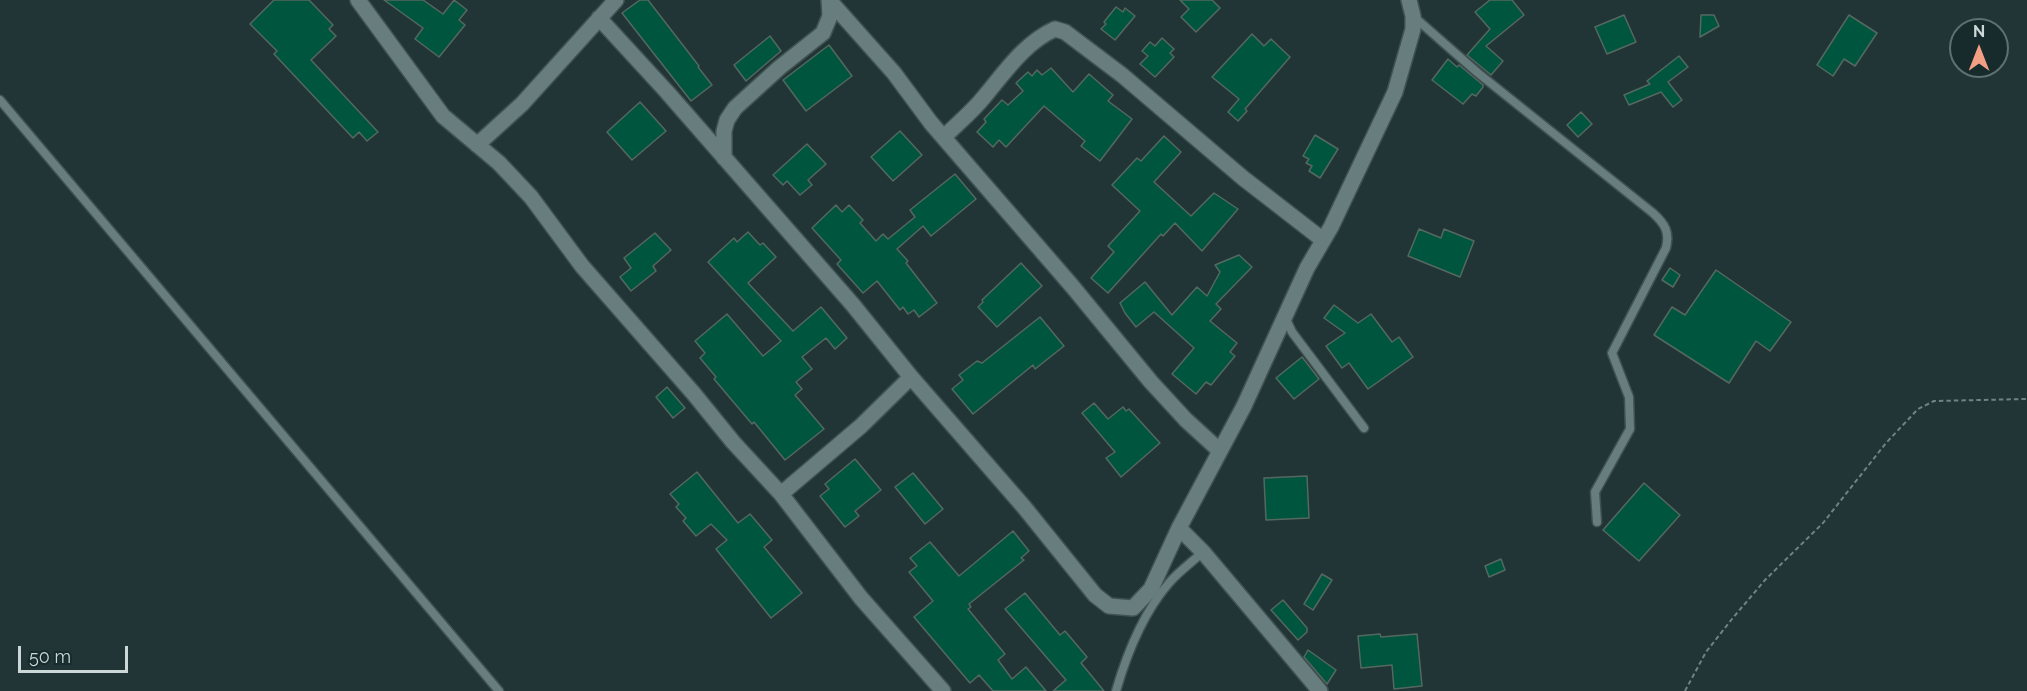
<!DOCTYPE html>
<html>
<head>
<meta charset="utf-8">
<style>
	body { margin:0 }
	#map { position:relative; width:2027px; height:691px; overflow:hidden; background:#213536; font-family:Raleway,sans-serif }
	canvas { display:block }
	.north { position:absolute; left:1949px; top:18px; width:60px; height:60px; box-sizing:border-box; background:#172b2c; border:2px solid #5f7071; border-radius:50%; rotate:0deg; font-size:16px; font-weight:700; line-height:24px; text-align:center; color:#ccd8d8 }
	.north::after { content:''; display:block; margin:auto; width:21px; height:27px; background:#f39f85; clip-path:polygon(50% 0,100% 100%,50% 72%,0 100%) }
	.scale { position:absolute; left:18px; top:646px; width:110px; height:27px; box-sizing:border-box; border:3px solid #ccd8d8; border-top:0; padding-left:8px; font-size:18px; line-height:21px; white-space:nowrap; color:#ccd8d8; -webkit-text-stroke:4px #172b2c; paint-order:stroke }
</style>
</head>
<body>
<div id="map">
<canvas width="2027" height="691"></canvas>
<div class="north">N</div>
<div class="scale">50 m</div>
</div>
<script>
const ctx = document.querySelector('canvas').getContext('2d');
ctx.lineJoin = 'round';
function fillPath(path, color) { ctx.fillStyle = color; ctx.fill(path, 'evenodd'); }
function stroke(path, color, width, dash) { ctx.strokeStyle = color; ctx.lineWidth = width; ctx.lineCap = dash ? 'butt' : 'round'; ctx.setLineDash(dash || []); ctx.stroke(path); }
const building = new Path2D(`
	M274 0H309L333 25 329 29 336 36 311 60 378 132 367 141 359 132 353 138 274 54 277 51 250 24Z
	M384 0H423L443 14 454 0 467 10 459 20 465 25 439 57 415 39 423 28Z
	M640 0H648L699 66 698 67 712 85 691 101 622 13Z
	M1180 0H1212L1220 8 1196 32 1181 17 1189 9Z
	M1490 0H1512L1524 15 1486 46 1503 61 1491 75 1467 55 1490 29 1475 12Z
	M1116 7 1123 12 1125 8 1135 16 1115 40 1101 29 1106 24 1104 22Z
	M1624 15 1636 42 1607 54 1595 27Z
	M1701 15H1714L1719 26 1700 37Z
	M1849 15 1877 33 1855 66 1844 59 1833 76 1817 65Z
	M1252 34 1264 46 1271 39 1290 57 1245 109 1247 111 1238 121 1228 112 1239 99 1212 77Z
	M770 36 781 51 746 81 734 65Z
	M1162 38 1174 49 1170 53 1174 57 1155 77 1140 64 1148 56 1142 51 1150 42 1155 46Z
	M829 45 852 76 806 111 783 80Z
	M1679 56 1688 67 1668 82 1682 100 1673 107 1661 92 1629 105 1624 95 1650 84 1647 81Z
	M1448 59 1457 67 1459 65 1483 85V87L1476 96 1472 94 1463 104 1432 80Z
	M1051 68 1073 92 1089 74 1113 95 1108 101 1132 119 1100 161 1081 146 1085 141 1044 106 1006 147 999 140 993 147 977 132 986 122 984 119 1002 100 1008 105 1023 91 1016 83 1028 72 1032 76 1037 70 1042 75Z
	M640 102 666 131 632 160 607 132Z
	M1581 112 1592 124 1578 137 1567 125Z
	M900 131 922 155 893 181 871 157Z
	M1315 135 1338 149 1320 178 1309 171 1312 166 1306 163 1309 159 1303 156Z
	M1164 136 1181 152 1154 182 1191 216 1214 193 1238 209 1202 251 1175 223 1163 236 1161 234 1108 293 1091 278 1114 252 1108 246 1140 211 1112 185 1137 158 1141 161Z
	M807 144 826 164 808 180 812 185 800 195 787 181 783 185 773 175Z
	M955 174 976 199 931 236 923 226 897 249 908 261 906 263 937 303 919 317 914 310 908 314 903 307 900 310 877 281 863 293 837 264 841 260 812 228 836 205 842 212 849 205 863 220 860 223 876 241 883 234 888 239 915 217 910 210Z
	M1419 229 1441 238 1444 229 1474 241 1460 277 1408 256Z
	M748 232 760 245 763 243 776 257 748 283 793 331 821 307 847 338 835 349 826 338 802 357 812 369 796 382 802 389 795 395 824 429 785 460 754 422 752 424 714 379 716 377 700 358 705 353 695 341 727 314 763 356 781 341 708 262 734 238 737 242Z
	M655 233 671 250 653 266 656 271 631 291 620 277 631 268 624 258Z
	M1239 255 1252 267 1216 304 1221 309 1210 321 1237 343 1230 352 1235 356 1211 385 1206 382 1196 394 1172 374 1194 348 1154 312 1136 327 1125 313 1120 303 1145 282 1172 315 1197 287 1207 296 1220 272 1215 265Z
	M1021 263 1042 286 997 327 978 307 983 302 982 300Z
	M1670 268 1680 275 1673 287 1662 280Z
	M1716 270 1791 322 1770 351 1756 341 1729 383 1654 335 1672 307 1685 315Z
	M1334 305 1358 323 1371 314 1392 342 1399 337 1413 357 1368 389 1349 363 1342 368 1326 346 1345 333 1324 318Z
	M1040 317 1064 346 1035 369 1033 365 973 414 952 389 963 380 959 375 977 361 982 363Z
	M1302 357 1319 379 1294 399 1276 378Z
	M667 387 685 408 673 418 656 397Z
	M1094 403 1108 419 1123 407 1126 411 1129 409 1160 443 1121 477 1106 458 1115 452 1082 413Z
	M855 459 881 490 855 511 859 516 845 527 820 496 829 489 825 484Z
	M697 472 738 523 750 514 772 540 764 547 802 593 771 618 716 549 727 540 711 524 696 536 683 521 686 518 676 507 679 504 670 494Z
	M913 473 943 509 925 524 895 487Z
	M1307 476 1309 518 1266 520 1264 478Z
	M1644 483 1680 515 1639 561 1603 530Z
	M1013 531 1029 551 1021 558 1024 560 969 604 971 607 968 609 1005 654 998 660 1012 679 1026 667 1046 691H993L979 675 970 683 914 617 933 601 909 572 917 566 910 558 930 542 959 576Z
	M1501 559 1505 570 1489 577 1485 566Z
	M1322 574 1332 580 1313 610 1304 604Z
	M1025 593 1060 635 1065 631 1087 657 1081 663 1104 691H1053L1066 680 1005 609Z
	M1283 600 1307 628V632L1298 640 1271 610Z
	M1380 634 1381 637 1417 634 1422 686 1394 689 1392 665 1361 668 1358 636Z
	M1308 650 1336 670 1327 684 1304 657Z`);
fillPath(building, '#00553e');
stroke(building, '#556860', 1.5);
const service = new Path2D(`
	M1413 16 1478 73 1653 213C1665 224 1670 232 1666 248L1612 353 1629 397 1630 429 1595 492 1597 522
	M0 100 499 691
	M1285 317 1292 332 1364 428
	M1116 691C1127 653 1143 613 1169 583 1178 572 1192 562 1203 552`);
const minor = new Path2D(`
	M358 0 443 116 499 163 531 197 582 266 694 394 733 442 781 494 861 598 943 691
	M829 0 894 73 931 123 1072 286 1151 382 1186 420 1220 451
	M599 18 667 92 853 305 911 377 1024 507 1095 595 1109 606 1133 608 1151 589 1179 528 1244 406 1307 268 1331 227 1395 92 1413 29V16L1409 0
	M944 137C957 124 972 112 984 97 1005 72 1024 43 1055 29L1065 32 1122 75 1243 178 1323 240
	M477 145 522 104 616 0
	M724 158V131L727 120 735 108 779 68 823 33 830 16 829 0
	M781 494 861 426 911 377
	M1179 528 1203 552 1320 691`);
stroke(service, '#405151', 11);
stroke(minor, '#405151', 18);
stroke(new Path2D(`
	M1685 691 1706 652 1732 619 1765 580 1823 523 1886 443 1918 409 1934 401 2027 399`), '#728282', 2, [4.5, 3]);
stroke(service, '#677d7e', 8);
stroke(minor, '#677d7e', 15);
</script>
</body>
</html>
